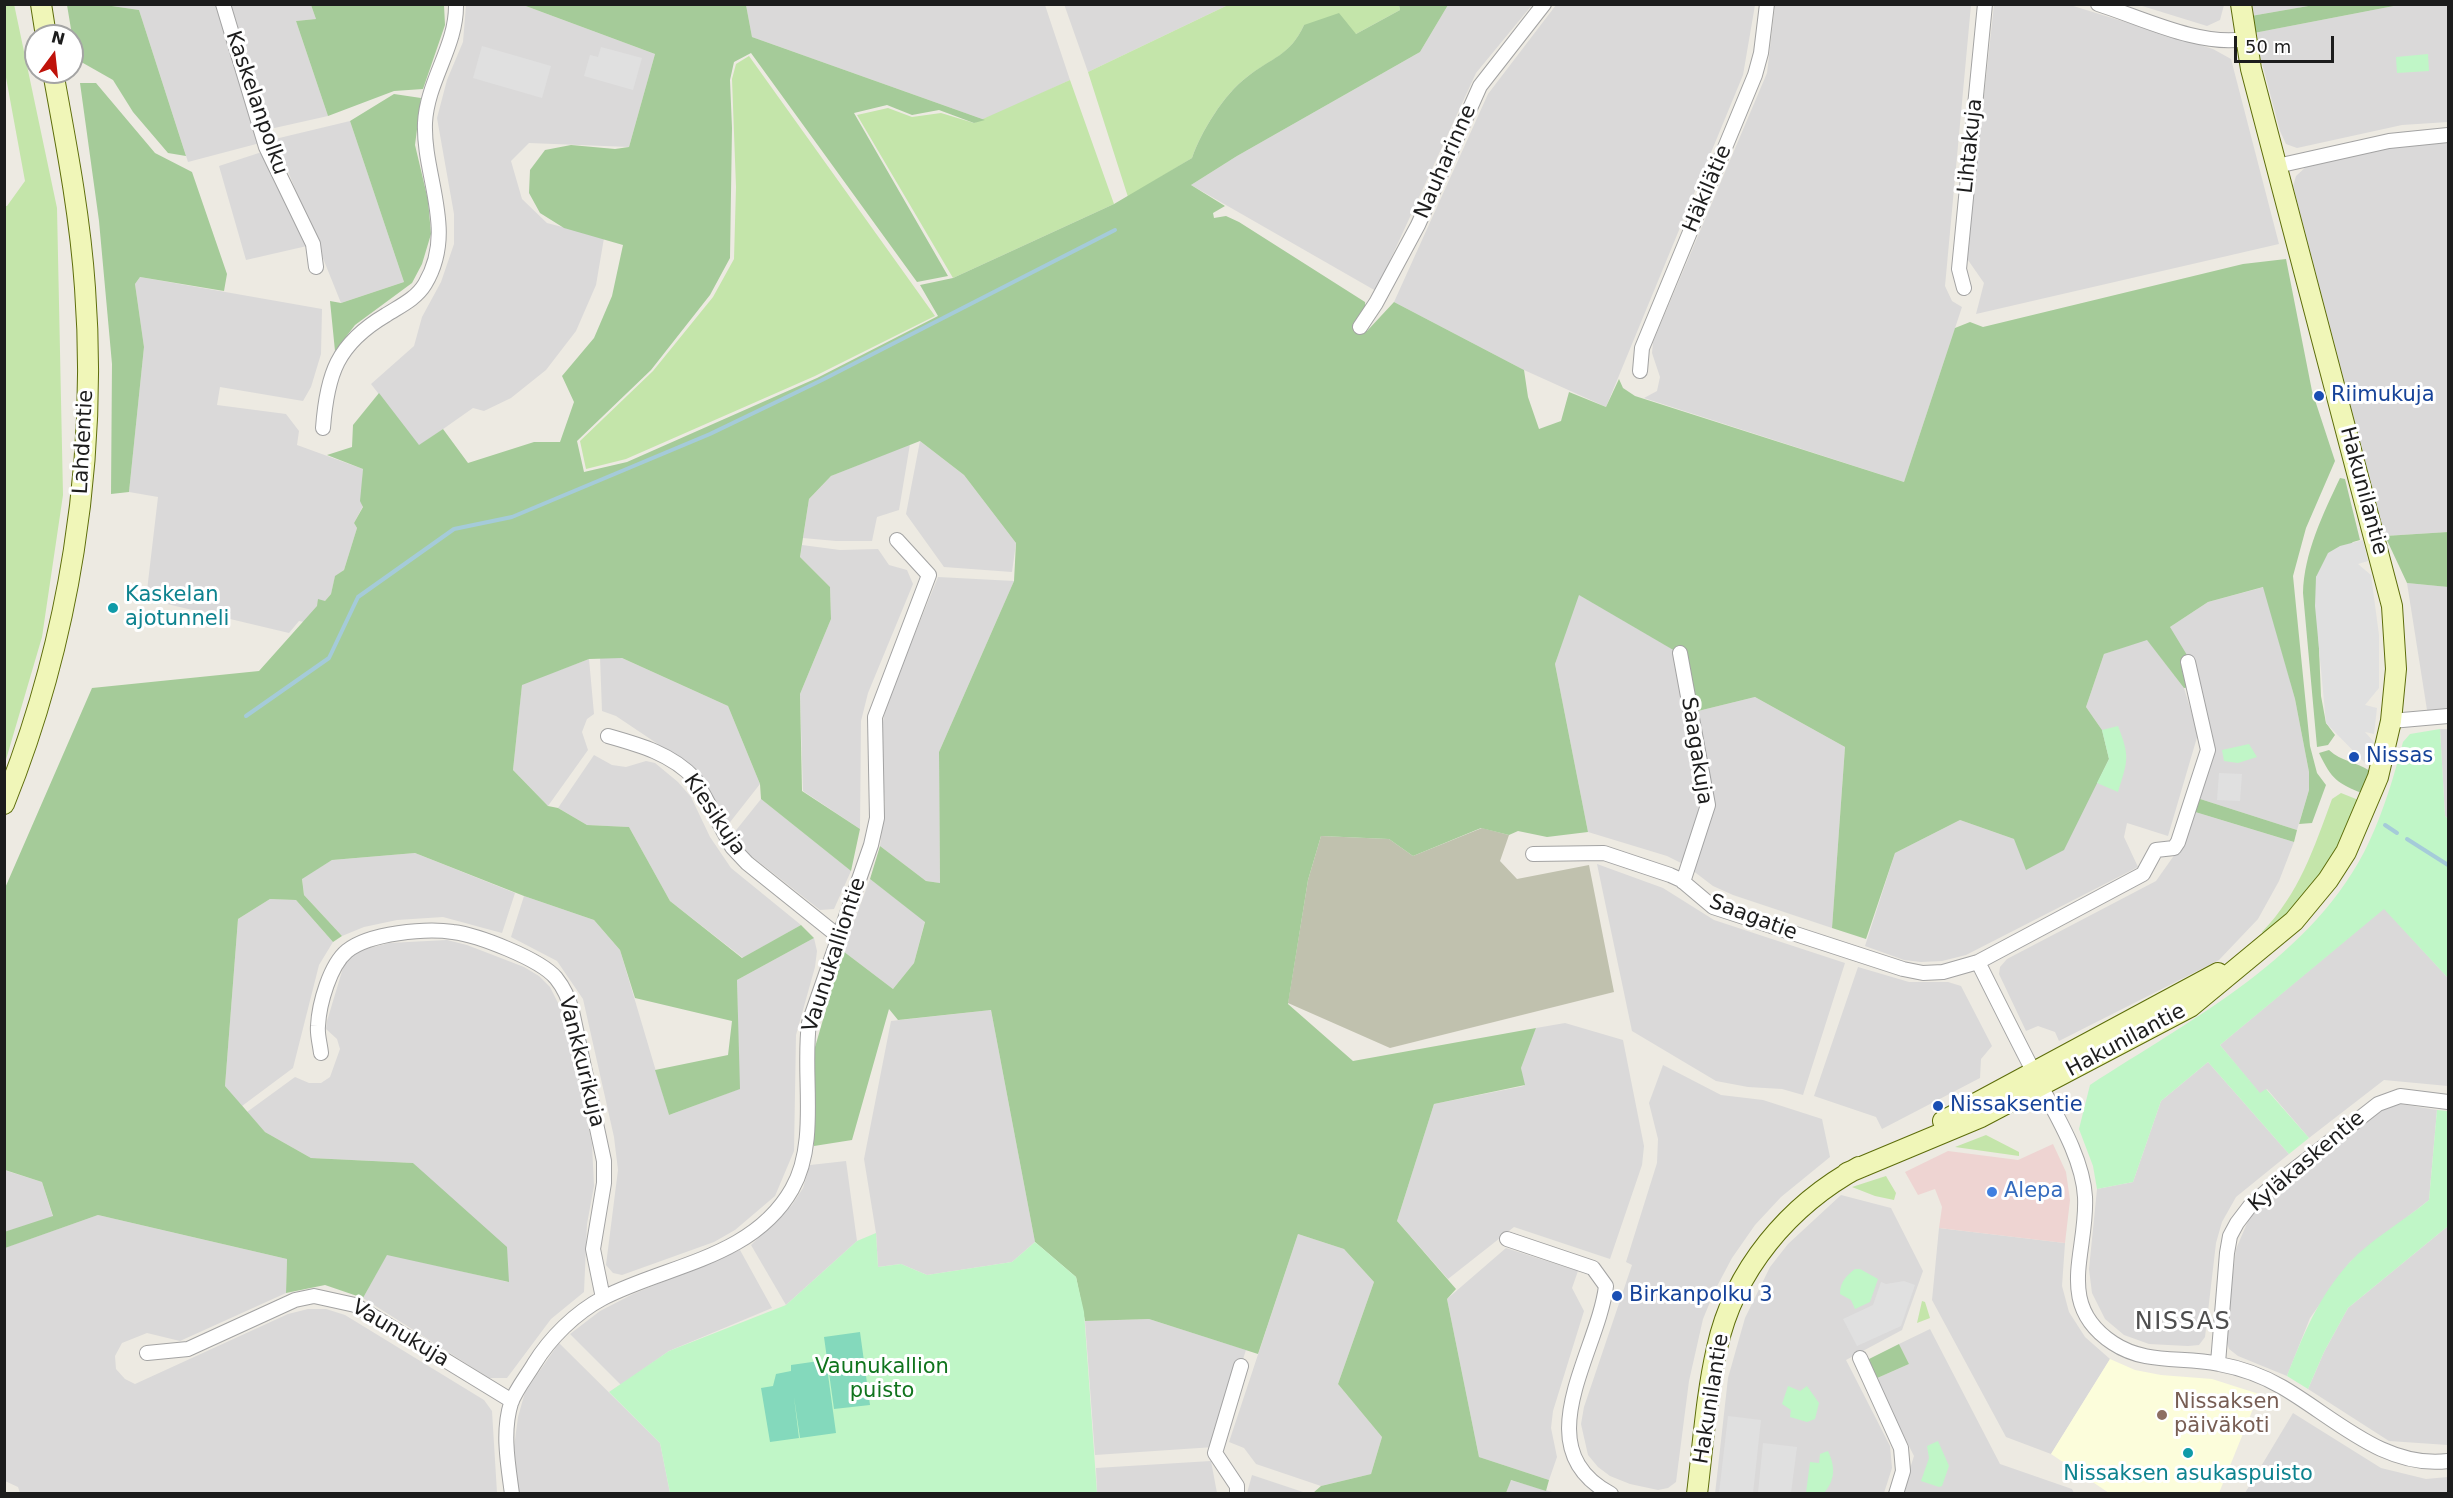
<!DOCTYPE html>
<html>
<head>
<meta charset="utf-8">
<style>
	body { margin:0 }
	#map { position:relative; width:2453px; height:1498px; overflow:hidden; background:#edeae2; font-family:"DejaVu Sans",sans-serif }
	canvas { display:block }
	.frame { position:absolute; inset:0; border:6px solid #1c1c1c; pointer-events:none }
	.north { position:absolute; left:24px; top:24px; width:60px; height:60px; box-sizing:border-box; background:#fff; border:2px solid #a4a4a4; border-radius:50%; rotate:15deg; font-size:16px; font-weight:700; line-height:24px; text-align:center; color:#1c1c1c }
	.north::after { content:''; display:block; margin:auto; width:21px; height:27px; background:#bf120a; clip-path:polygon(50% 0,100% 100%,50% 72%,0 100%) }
	.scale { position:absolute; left:2234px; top:36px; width:100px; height:27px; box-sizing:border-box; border:3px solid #1c1c1c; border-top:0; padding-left:8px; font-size:18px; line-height:21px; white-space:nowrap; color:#1c1c1c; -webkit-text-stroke:4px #fff; paint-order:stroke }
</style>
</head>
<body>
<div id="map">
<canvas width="2453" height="1498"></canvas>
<div class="frame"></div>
<div class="north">N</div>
<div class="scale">50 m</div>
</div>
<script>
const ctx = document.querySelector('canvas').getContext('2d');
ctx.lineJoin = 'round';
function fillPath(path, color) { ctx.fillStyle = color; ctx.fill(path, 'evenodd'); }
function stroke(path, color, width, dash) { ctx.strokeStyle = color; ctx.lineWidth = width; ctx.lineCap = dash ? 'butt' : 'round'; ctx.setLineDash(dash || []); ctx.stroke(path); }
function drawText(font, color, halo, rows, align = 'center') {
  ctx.font = font + ' "DejaVu Sans",sans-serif'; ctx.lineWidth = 6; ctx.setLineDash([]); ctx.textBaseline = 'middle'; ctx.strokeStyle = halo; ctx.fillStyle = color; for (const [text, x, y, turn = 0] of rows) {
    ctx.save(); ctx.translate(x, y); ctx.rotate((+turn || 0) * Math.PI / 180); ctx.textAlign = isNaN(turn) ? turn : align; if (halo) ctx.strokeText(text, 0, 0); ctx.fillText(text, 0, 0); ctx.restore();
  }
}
fillPath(new Path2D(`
	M1064 4 1228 5 1088 72Z
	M2250 4 2314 5 2251 16Z
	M105 5H217L260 143 188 162 139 10Z
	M231 5H311L316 19 296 21 328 116 270 129Z
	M466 5H523L655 54 629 147 529 143 511 161 522 199 547 223 604 238 596 285 576 331 546 370 511 398 484 411 473 408 419 446 371 384 414 346 422 317 441 282 454 244V214L437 118 447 80 463 42Z
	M746 5H1045L1070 80 985 120 752 37Z
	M1448 5H1532L1476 73 1376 291 1191 185 1237 156 1420 52Z
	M1556 5H1755L1743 75 1606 407 1524 370 1394 302 1488 94Z
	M1775 5H1971L1945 286 1952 301 1962 307 1904 482 1644 398 1657 391 1660 377 1652 353 1653 342 1767 73Z
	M1994 5H2070L2213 49 2231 59 2279 244 1976 314 1984 283 1968 260 1967 250Z
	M2224 5 2220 20 2207 26 2139 5Z
	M2399 5H2448V122L2402 125 2297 148 2286 144 2280 131 2254 33Z
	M350 121 404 282 341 303 275 139Z
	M2448 143V532L2385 536 2293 186 2296 176 2308 165 2397 146Z
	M265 151 307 246 246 260 219 166Z
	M140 277 322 309 321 354 311 387 303 401 220 387 217 405 286 414 299 431 297 445 363 469 361 501 363 506 354 523 357 528 344 570 335 577 331 594 325 601 304 622 299 621 289 633 146 599 158 497 129 492 144 347 135 284Z
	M920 441 964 475 1016 543 1012 572 944 567 906 514Z
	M910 444 899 510 877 517 872 541H836L803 538 809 499 831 476Z
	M802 545 840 550 878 549 889 565 907 570 913 584 868 693 861 721 860 829 803 791 800 694 831 619 830 587 800 557Z
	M938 577 1014 581 939 752 940 883 926 881 880 846 885 805 880 739 884 716 888 700Z
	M2407 583 2448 587V709L2427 710Z
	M2264 587 2295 699 2309 772V790L2297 830 2197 798 2213 744 2170 627 2208 602Z
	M1578 594 1674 650 1701 805 1683 864 1667 856 1588 832 1555 664Z
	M2147 639 2184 688 2198 734 2168 836 2127 823 2124 837 2138 867 1966 955 1942 961 1921 962 1904 960 1865 946 1895 853 1960 820 2014 839 2102 730 2086 707 2104 654Z
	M600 657 622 658 728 706 760 784 727 826 698 771 616 716 602 711Z
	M589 659 594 714 587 719 582 732 588 750 548 806 513 770 522 684Z
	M1755 697 1845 747 1832 928 1733 895 1713 886 1692 870 1713 803 1698 711Z
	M2440 729H2448V819L2445 816Z
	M594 755 612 765 626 767 646 761 655 763 678 782 691 797 710 837 731 868 801 925 743 958 670 901 629 827 587 825 558 808Z
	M761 799 851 871 834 909 820 910 750 855 733 834Z
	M2192 811 2294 842 2279 881 2258 919 2219 960 2059 1041 2055 1032 2038 1026 2026 1031 1999 974 2000 967 2007 959 2156 881 2180 847Z
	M415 853 515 893 502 933 443 917 397 920 364 927 342 936 304 895 302 878 332 860Z
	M1597 864 1663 888 1714 920 1845 963 1803 1095 1782 1089 1748 1087 1716 1081 1632 1031Z
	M870 879 925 921 914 963 893 989 843 951Z
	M524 896 594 920 620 950 669 1115 739 1089 737 980 814 938 817 951 815 967 796 1035 794 1151 775 1196 735 1230 714 1242 622 1275 613 1273 606 1265 618 1170 614 1137 583 999 557 961 511 937Z
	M270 899 296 900 333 942 319 965 293 1068 242 1106 225 1086 238 919Z
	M2384 908 2448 978V1086L2384 1080 2309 1138 2267 1089 2260 1094 2220 1045Z
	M447 940 467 945 524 967 539 976 550 987 565 1017 592 1144 594 1186 587 1224 584 1292 551 1319 507 1378H489L363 1298 387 1254 508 1282 413 1163 311 1158 265 1132 247 1112 295 1077 309 1083H321L330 1077 340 1049 337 1039 326 1029 327 1021 346 958 362 950 389 943Z
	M1858 967 1909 982H1948L1961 986 1992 1046 1981 1059 1980 1078 1882 1129 1876 1117 1814 1096Z
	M991 1010 1035 1242 1012 1262 927 1275 901 1264 878 1267 876 1233 864 1159 891 1021Z
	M1565 1023 1623 1040 1644 1146 1642 1165 1610 1259 1514 1227 1448 1279 1397 1221 1434 1104 1524 1086 1521 1068 1536 1028Z
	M2208 1062 2289 1154 2236 1197 2222 1222 2216 1243 2205 1337 2199 1345 2188 1346 2149 1344 2124 1335 2105 1319 2092 1293 2089 1269 2097 1189 2133 1182 2161 1101Z
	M1663 1065 1721 1095 1763 1100 1822 1119 1830 1157 1781 1197 1755 1225 1732 1258 1715 1290 1703 1319 1689 1381 1676 1482 1668 1488 1658 1490 1630 1484 1610 1476 1598 1467 1588 1455 1581 1424 1584 1407 1632 1265 1626 1262 1657 1163 1658 1139 1649 1103Z
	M2401 1104 2437 1110 2429 1200 2350 1262 2310 1318 2287 1376 2238 1356 2229 1349 2225 1337 2236 1249 2248 1221 2256 1209 2270 1197 2385 1108Z
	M846 1161 857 1241 786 1305 751 1245 792 1205 803 1188 810 1165Z
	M4 1170 42 1182 53 1217 5 1232Z
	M1841 1195 1891 1208 1923 1271 1902 1330 1846 1360 1890 1446 1892 1468 1884 1493 1715 1494 1728 1378 1745 1318 1770 1267 1788 1244Z
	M98 1215 287 1259 286 1293 180 1341 147 1333 122 1343 115 1356 116 1369 125 1379 135 1384 288 1314 308 1309H326L345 1315 484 1400 492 1411 497 1493H20L18 1487 5 1481 4 1248Z
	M2448 1226V1445L2389 1441 2308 1389 2324 1352 2348 1308Z
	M1939 1228 2065 1243 2062 1286 2069 1312 2085 1337 2110 1359 2051 1454 2006 1437 1932 1300Z
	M1298 1234 1344 1249 1374 1282 1338 1384 1382 1437 1371 1474 1321 1486 1256 1464 1244 1448 1229 1442Z
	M1506 1248 1578 1271 1572 1288 1584 1311 1553 1411 1551 1428 1557 1457 1549 1480 1479 1457 1447 1299Z
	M740 1250 772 1308 669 1351 621 1385 570 1334 600 1311 633 1294Z
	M1149 1319 1246 1350 1214 1447 1095 1455 1085 1321Z
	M1930 1329 2000 1464 2072 1489 2074 1493H1902L1914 1456 1875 1379 1909 1364 1899 1344Z
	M559 1343 660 1443 670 1493 518 1494 514 1447 518 1417 525 1392Z
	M2293 1413 2381 1468 2426 1479 2448 1477V1493H2245Z
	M1211 1461 1217 1493H1097L1096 1468Z
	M1252 1475 1306 1493H1247Z
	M1510 1480 1556 1493 1506 1494Z`), '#dad9d9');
fillPath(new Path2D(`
	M2053 1144 2066 1172 2070 1200 2065 1243 1939 1228 1942 1207 1935 1189 1918 1195 1905 1172 1948 1151 2018 1160Z`), '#eed4d2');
fillPath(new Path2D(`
	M2110 1359 2135 1370 2161 1375 2212 1379 2259 1394 2219 1493H2109L2051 1454Z`), '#fcfddb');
fillPath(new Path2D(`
	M1482 828 1509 835 1500 861 1517 879 1589 865 1614 992 1390 1048 1288 1003 1308 880 1321 836 1389 839 1413 856Z`), '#c0c1ae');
fillPath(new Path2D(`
	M14 4 57 208 63 495 42 637 5 763 4 206H7L25 181 5 72V5Z
	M1228 5H1399L1400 10 1356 34 1304 25C1290 56 1273 57 1247 77 1224 94 1201 132 1192 158L1128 197 1088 72Z
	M749 56 935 316 815 376 626 459 586 469 580 441 653 371 713 297 734 259 736 187 732 79 736 64Z
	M1070 80 1114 204 953 278 857 115 888 108 912 117 941 113 974 123Z
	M2341 793 2361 801 2338 851 2303 899 2265 937 2262 932C2299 894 2314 848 2332 799Z
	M1986 1135 2019 1152V1156L1955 1147Z
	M1886 1176 1896 1193 1894 1200 1875 1196 1852 1187Z
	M1922 1301 1925 1302 1930 1318 1917 1323Z`), '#c4e5aa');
fillPath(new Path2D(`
	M67 5H105L139 10 186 156 168 153 133 112 113 80 76 59Z
	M444 5 445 25 423 89 394 91 328 116 296 21 316 19 311 5Z
	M523 5H746L752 37 985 120 974 123 939 110 912 115 887 105 854 113 948 276 917 282 751 53 734 62 730 80 732 128 730 258 710 295 651 370 577 441 584 472 627 462 817 378 938 316 920 285 953 278 1114 204 1192 158C1201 132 1224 94 1247 77 1272 57 1290 56 1304 25L1339 13 1356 34 1400 10 1399 5H1448L1420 52 1237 156 1191 185 1225 206 1213 213 1214 218 1226 216 1239 222 1365 302 1367 331 1394 302 1524 370 1528 397 1539 429 1561 421 1569 392 1606 407 1619 379 1623 388 1635 396 1904 482 1955 328 1970 322 1983 327 2243 264 2286 259 2312 391 2335 461 2306 528 2293 576 2310 746 2317 773 2326 785 2312 823 2299 824 2309 790V772L2295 699 2263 587 2208 602 2170 627 2190 660 2197 686 2184 688 2147 640 2104 654 2086 707 2102 730 2109 759 2064 850 2026 870 2014 839 1960 820 1895 853 1866 939 1832 928 1845 747 1755 697 1698 711 1687 658 1579 595 1555 664 1588 832 1547 837 1518 831 1509 835 1481 828 1413 856 1389 839 1321 836 1308 880 1288 1004 1353 1061 1536 1028 1521 1068 1525 1085 1434 1104 1397 1221 1456 1289 1447 1299 1479 1457 1549 1480 1546 1491 1511 1480 1506 1493H1313L1321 1486 1371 1474 1382 1437 1338 1384 1374 1282 1344 1249 1298 1234 1258 1354 1149 1319 1085 1321 1076 1277 1035 1242 991 1010 898 1020 889 1009 852 1140 814 1146 813 1054 843 951 893 989 914 963 925 922 870 879 880 846 926 881 940 883 939 752 1014 581 1016 543 964 475 920 441 831 476 809 499 800 557 830 587 831 619 800 694 802 791 860 829 851 871 761 799 760 784 728 706 622 658 589 659 522 685 513 770 548 806 558 808 587 825 629 827 670 901 742 958 801 925 814 938 737 980 740 1089 669 1115 655 1070 728 1055 732 1021 635 998 620 950 594 920 524 896 415 853 332 860 302 879 304 895 342 936 333 942 296 900 270 899 238 919 225 1086 265 1132 311 1158 413 1163 507 1247 509 1282 387 1255 363 1298 325 1285 286 1293 287 1259 98 1215 5 1248 4 1232 53 1216 42 1182 5 1170V888L92 688 259 671 317 606 318 599 325 601 331 594 335 576 344 570 357 528 354 523 363 507 360 501 363 469 327 455 352 447 353 425 379 393 419 445 443 429 468 463 534 442H560L574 402 562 376 594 338 612 296 623 245 564 228 540 213 529 193 530 170 545 150 571 145 615 149 629 147 655 54Z
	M2314 5H2399L2254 33 2251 16Z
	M80 83H96L155 153 192 172 227 274 224 291 140 277 135 284 144 347 129 492 111 494 112 364 99 221Z
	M394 94 421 98 415 145 428 200 431 234 422 264 412 283 355 325 335 351 330 301 341 303 404 282 350 121Z
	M2340 478 2345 479 2360 540 2353 542 2316 577 2321 696 2326 723 2335 735 2328 745 2317 747 2303 593C2304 553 2323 514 2340 478Z
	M2448 532V587L2407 583 2385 536Z
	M2329 750C2342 762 2355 761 2370 771L2364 794C2337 783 2332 780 2319 753Z
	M2197 798 2297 830 2294 842 2192 811Z
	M1899 1344 1909 1364 1875 1379 1868 1365 1869 1359Z`), '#a5cb99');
fillPath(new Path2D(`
	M2428 54 2429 71 2397 73 2396 57Z
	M2118 726C2130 757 2128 760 2118 792L2097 783 2109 759 2102 730Z
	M2440 729 2445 816 2448 819V978L2384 909 2220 1045 2260 1093 2266 1089 2309 1138 2289 1154 2208 1062 2161 1101 2133 1182 2097 1189 2093 1166 2079 1129 2090 1085C2191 1019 2315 957 2369 842 2384 810 2394 776 2403 742L2410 734Z
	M2249 744 2257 757 2238 763 2224 761 2222 750Z
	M2437 1110 2448 1111V1226L2348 1308 2324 1352 2308 1389 2287 1376C2303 1335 2319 1296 2349 1263 2371 1239 2404 1221 2429 1200Z
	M876 1233 878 1267 901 1264 927 1275 1012 1262 1035 1242 1076 1277 1084 1312 1097 1493H670L660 1443 609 1392 669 1351 786 1305 857 1241Z
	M1855 1269H1860L1878 1279 1870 1302 1855 1309 1851 1300 1840 1294C1840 1282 1846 1276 1855 1269Z
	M1788 1386 1800 1391 1807 1386 1819 1403 1815 1419 1807 1422 1790 1417 1791 1410 1782 1404Z
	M1938 1441 1949 1466 1942 1486 1939 1487 1921 1481 1929 1458 1927 1446Z
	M1828 1451C1835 1466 1836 1479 1824 1493H1806L1810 1462 1819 1463 1820 1454Z`), '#c0f6c7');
fillPath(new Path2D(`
	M860 1332 870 1405 834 1409 824 1337Z
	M826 1360 836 1433 800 1438 794 1397 799 1438 770 1442 761 1388 773 1386 776 1374 791 1371V1365Z`), '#84d9bc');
fillPath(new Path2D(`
	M482 46 551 66 542 98 473 78Z
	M601 47 642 58 633 90 584 76 590 55 598 57Z
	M2363 540 2368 561 2358 564 2371 575 2379 635V688L2365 705 2377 708 2374 734 2365 732 2374 742 2367 765 2326 723 2315 606 2316 577 2328 553 2340 546Z
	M2219 773 2242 774 2240 801 2217 800Z
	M1904 1281 1915 1285 1901 1326 1857 1346 1843 1319 1873 1305 1881 1282 1886 1284Z
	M1728 1416 1761 1420 1753 1493H1719Z
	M1763 1443 1797 1447 1791 1493H1758Z`), '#e0e0e0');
stroke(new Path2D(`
	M246 716 329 658 358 597 454 529 512 517 710 434 822 380 1115 230
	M2385 825 2397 833
	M2407 839 2448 865`), '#a5cbd9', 4);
const street = new Path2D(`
	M223 4 266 147 313 244 316 267
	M2098 4C2142 18 2200 47 2245 39
	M2277 166 2389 141 2448 135
	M1964 288 1959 269 1985 4
	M1360 327 1376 303 1418 225 1480 86 1544 4
	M1640 371 1642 348 1755 75 1761 53 1767 4
	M323 428C327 374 337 344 386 315 400 306 416 299 425 284 457 231 423 177 425 123 427 81 457 46 456 4
	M1680 653 1708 805 1683 882
	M2391 721 2448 716
	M608 736C640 745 672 754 695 779L732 847 747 863 838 936
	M1533 854 1604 853 1670 875 1681 880 1713 907 1903 969 1923 973 1943 972 1978 962 2143 874 2156 850 2174 848 2178 842 2208 750 2188 662
	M1978 962C1999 1004 2020 1046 2042 1088 2059 1120 2083 1160 2085 1197 2088 1252 2054 1304 2113 1343 2146 1365 2182 1356 2219 1364 2241 1368 2263 1376 2282 1387 2334 1417 2384 1469 2448 1461
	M321 1053C320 1044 317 1034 318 1026 319 1004 330 965 347 951 369 933 426 928 453 932 478 935 540 959 556 978 564 988 569 999 572 1011L604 1161V1183L593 1249 603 1298
	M1507 1239 1593 1268 1606 1286C1598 1353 1524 1448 1611 1494
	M147 1353 188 1349 295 1300 314 1296 355 1305 512 1401
	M1860 1358 1901 1448 1903 1471 1896 1494
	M2218 1363 2227 1253 2230 1236 2237 1223 2250 1206 2268 1190 2378 1104 2400 1096 2448 1102
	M512 1494C508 1464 502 1432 511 1403 516 1389 527 1376 534 1364 550 1338 575 1313 603 1298 667 1265 753 1258 792 1189 819 1142 802 1075 809 1023L871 845 877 818 875 717 929 575 897 540
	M1237 1494V1486L1215 1453 1241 1366`);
const secondary = new Path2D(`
	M41 4 46 36
	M4 804C69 643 98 462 85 288 80 215 66 143 53 72
	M1943 1121 2218 973
	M1847 1173 1981 1117 2190 1007 2294 921 2328 880 2346 852 2378 777 2391 721 2396 669 2392 606 2251 69 2241 4
	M1697 1494C1703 1446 1706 1396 1717 1348 1734 1270 1789 1205 1859 1167`);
stroke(street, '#a3a3a3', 16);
stroke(secondary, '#5d6d0a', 22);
stroke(street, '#fff', 14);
stroke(secondary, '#f0f6b8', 20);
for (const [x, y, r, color] of [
	[2319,396,6,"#1a4fb4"],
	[113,608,6,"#0f9aa8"],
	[2354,757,6,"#1a4fb4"],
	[1938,1106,6,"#1a4fb4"],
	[1992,1192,6,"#3f7fe0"],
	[1617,1296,6,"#1a4fb4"],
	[2162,1415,6,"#8d6e63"],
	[2188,1453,6,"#0f9aa8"]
]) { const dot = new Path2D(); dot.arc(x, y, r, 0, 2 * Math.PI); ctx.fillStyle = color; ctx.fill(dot); stroke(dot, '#fff', 2); }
drawText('21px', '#1c1c1c', '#fff', [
	["Kaskelanpolku",256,103,71],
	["Lihtakuja",1971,146,-84],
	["Nauharinne",1446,162,-66],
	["Häkilätie",1708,189,-67],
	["Lahdentie",84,442,-87],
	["Hakunilantie",2363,491,75],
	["Saagakuja",1696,751,81],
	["Kiesikuja",714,815,56],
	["Saagatie",1753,918,21],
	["Vaunukalliontie",835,955,-72],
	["Hakunilantie",2126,1041,-28],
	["Vankkurikuja",581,1062,76],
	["Kyläkaskentie",2307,1162,-40],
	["Vaunukuja",400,1334,31],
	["Hakunilantie",1712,1399,-81]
]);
drawText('21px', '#164399', '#fff', [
	["Riimukuja",2331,396],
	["Nissas",2366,757],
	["Nissaksentie",1950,1106],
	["Birkanpolku 3",1629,1296]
], 'left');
drawText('21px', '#0d838f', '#fff', [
	["Kaskelan",125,596],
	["ajotunneli",125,620],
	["Nissaksen asukaspuisto",2188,1475,"center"]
], 'left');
drawText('21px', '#366cbe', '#fff', [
	["Alepa",2004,1192]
], 'left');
drawText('21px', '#10741d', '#fff', [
	["Vaunukallion",882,1368],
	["puisto",882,1392]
]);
drawText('21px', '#785e54', '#fff', [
	["Nissaksen",2174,1403],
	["päiväkoti",2174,1427]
], 'left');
ctx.letterSpacing = '1.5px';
drawText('24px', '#4f4f4f', '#fff', [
	["NISSAS",2183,1323]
]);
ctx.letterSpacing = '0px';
</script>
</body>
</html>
